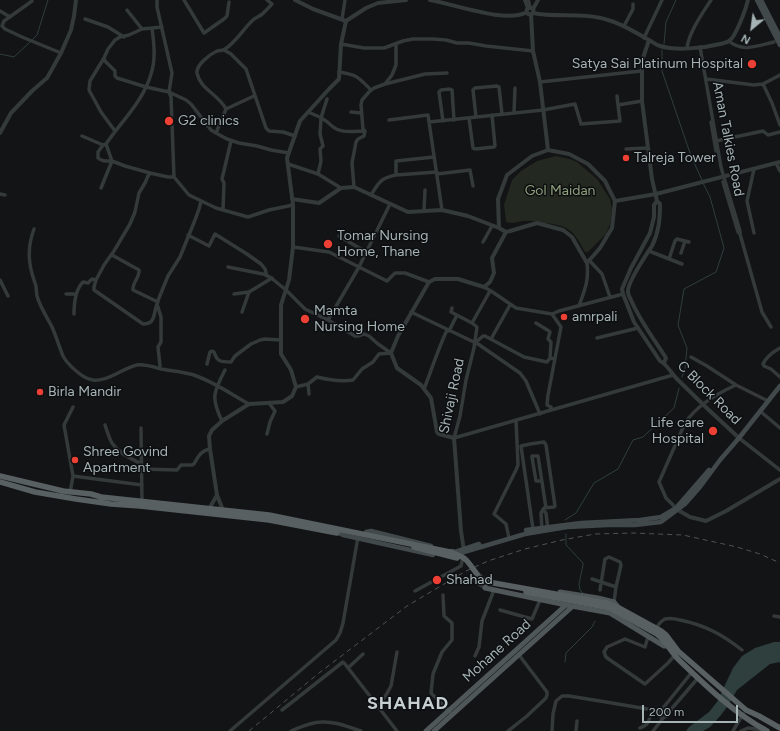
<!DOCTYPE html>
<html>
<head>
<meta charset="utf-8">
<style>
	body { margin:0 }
	#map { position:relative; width:780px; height:731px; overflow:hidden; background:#131415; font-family:Figtree,sans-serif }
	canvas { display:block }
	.north { position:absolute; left:732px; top:8px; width:40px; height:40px; -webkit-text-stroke:3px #0e0f10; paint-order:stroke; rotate:209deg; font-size:11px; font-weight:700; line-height:16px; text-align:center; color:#a5b3b5 }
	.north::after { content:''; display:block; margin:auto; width:14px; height:18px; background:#a5b3b5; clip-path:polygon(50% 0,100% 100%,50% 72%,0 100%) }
	.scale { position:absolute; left:642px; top:705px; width:96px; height:18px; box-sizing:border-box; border:2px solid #a5b3b5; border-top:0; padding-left:5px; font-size:12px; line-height:14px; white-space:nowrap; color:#a5b3b5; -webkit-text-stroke:3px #0e0f10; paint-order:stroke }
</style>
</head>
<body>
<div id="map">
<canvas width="780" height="731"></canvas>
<div class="north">N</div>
<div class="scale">200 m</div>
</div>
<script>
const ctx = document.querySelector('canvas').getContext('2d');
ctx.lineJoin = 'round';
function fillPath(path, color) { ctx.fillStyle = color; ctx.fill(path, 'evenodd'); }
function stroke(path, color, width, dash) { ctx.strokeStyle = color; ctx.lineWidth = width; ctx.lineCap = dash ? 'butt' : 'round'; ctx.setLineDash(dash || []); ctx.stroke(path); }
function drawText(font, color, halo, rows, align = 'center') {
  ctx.font = font + ' Figtree,sans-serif'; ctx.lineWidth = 3; ctx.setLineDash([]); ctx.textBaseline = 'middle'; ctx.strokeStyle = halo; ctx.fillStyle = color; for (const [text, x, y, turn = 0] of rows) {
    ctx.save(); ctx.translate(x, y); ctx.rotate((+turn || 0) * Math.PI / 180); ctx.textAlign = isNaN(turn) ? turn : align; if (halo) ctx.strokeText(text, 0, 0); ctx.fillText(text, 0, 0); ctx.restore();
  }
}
fillPath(new Path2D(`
	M556 156 570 159 577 162 597 179 610 199 612 209 610 224 606 234 588 252H585C573 230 570 226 545 223 539 222 531 220 524 221 515 222 515 224 506 222L504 205 512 180 521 171 537 161Z`), '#232820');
fillPath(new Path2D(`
	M774 642H780V662L770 664 737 690 727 707 721 715 710 727 703 731H686L689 727 709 712 717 702 733 668 742 656 755 648Z`), '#2f3f3d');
stroke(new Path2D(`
	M32 40 37 35 48 0
	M664 44 666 22 676 0
	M662 50V71L691 156 702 180
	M0 54 14 57 30 42
	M682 377 685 369 687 348 678 325 684 289 716 272 724 248 710 197 703 183
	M565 520 576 513 594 483 618 469 633 440 643 437 674 408 679 388
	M566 534V545L583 563V565L579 584 580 590 583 593
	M565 662 566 653 592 627 595 621`), '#2f3f3d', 1);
stroke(new Path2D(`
	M157 0V7L172 73 169 92 171 97 174 177 189 195 216 208 248 217 269 210 293 205
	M184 0 204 33 224 19 227 16 229 2
	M267 0 272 4C268 8 265 12 261 15 258 17 255 18 253 20 244 28 236 42 225 49 223 51 220 50 217 51 210 54 196 65 197 73 200 89 219 95 226 109L216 133 227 139 239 143 257 146 271 150 289 153
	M32 1 4 21 2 26 5 29 22 37 61 53
	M127 10 142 29
	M0 11 10 17
	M85 19 108 27 124 37
	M342 19 345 0
	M624 26 633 9V4
	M162 27 142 29 129 35 120 37 115 40 108 49 104 58 105 61 115 71V76L117 78 146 87 169 92 186 100 191 104 211 130 216 133
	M644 38 662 0
	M729 41C742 53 760 45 774 42
	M341 44 364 48H384L403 41 413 39H433L446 40 457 43H469L486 46 533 51
	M700 47 721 167 725 181 740 231V234L762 312 771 327
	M687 48C689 32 702 14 711 0
	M224 50 231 54 246 69 266 128 269 131 283 132 295 136
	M104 58 90 81 89 90 101 112 115 131
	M339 72C358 75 358 77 371 90
	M706 79 754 85 763 84 780 75
	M540 82 641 71
	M385 84 425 74 447 73
	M763 84 772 103 780 125
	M617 96 618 105
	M226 109 254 96
	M308 112C313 114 318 116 323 119 329 122 332 128 339 130 346 133 357 131 365 131
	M351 112 361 113
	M514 113 515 88
	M476 117 473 90 475 88 497 86 499 87 502 114
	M469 118 473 148 475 149 494 147 495 146 492 115
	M389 120 428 115 429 122
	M443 121 439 92 441 90 450 89 452 90 454 120
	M711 122 716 151
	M82 136 103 145 106 144C121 122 144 100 151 74 156 59 154 43 152 28
	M716 141 763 131 768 135 780 132
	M106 144 112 161 125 166 150 173
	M103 145 98 152V158C103 162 106 161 112 161
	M626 149 648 148
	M776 163 780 171
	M288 164 318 174 341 188
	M754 169 747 201 754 233
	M318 174 321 161 320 149 323 146 320 134 321 118 327 99
	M437 174 470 170 473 186
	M396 175V161L434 157
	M723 182 738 232 740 234
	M354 187 352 163 356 142 358 139 364 136 365 131 363 129 361 105 362 100 369 92 374 88 385 84 392 75 396 65V44
	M101 188 112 161
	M0 194 5 195
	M371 195C379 182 381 178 396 175L437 172
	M223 210 224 183 222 179 231 141
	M442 210 429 122 543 110 575 104 581 124 620 121 618 105 642 101
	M424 211 425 190
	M34 229C27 248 28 264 35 283 37 287 36 292 37 296 40 307 47 317 52 327 56 336 59 346 63 356 68 365 83 379 93 380 108 382 123 368 137 365 145 364 154 367 161 369 172 371 184 372 194 375 214 382 231 394 249 404
	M188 235 209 246 215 234 247 254 261 264 265 269 267 276
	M339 236 366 252
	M483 242 492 226
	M293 247 329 252 387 281 395 273H405L429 282
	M649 251 682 264
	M681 253 685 241
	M112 255 139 270C140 277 132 283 133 290L158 302
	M669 259 675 241 677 239 689 242
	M589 260 602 274 610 297
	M228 267 263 274 270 277 286 290 305 309 328 320 355 336H358L364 334 369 336 378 344 391 353
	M0 280 8 296
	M484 287 491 291 516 308 552 314 559 311 623 294
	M66 294H76
	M234 294 249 292
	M157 304C153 314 156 324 143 324L97 292 94 290V287L96 280 104 265 114 251 130 224 135 212 139 193 145 183 148 176 150 173 168 177H174
	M579 306C585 289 589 281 587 263
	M452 308 451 312 472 323 477 327 474 348 466 380 460 416 454 438
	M242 312 249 292 272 278
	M411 312 478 344 520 373 526 381 540 414
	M74 314C74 304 75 290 83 282L88 283 92 279 96 280
	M328 320 359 267 390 204
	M472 323 490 291
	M536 323 549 331 550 332 548 339 551 342 550 358
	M449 331 457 315
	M597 338 638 328
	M491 339 510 305
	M475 343 483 336H485L524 357 547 362 550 358 555 359
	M780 348C773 352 766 357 763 364L764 366 771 369 780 377
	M691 357 707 366 736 385
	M207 364 210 352 212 351 214 352C217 362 221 362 231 362L235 356 251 344 260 340 265 339 281 340
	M160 366 158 347 161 342V317L157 304 159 298 168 276 180 257 195 220 199 209 201 201
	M308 384 309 394
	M296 387 308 384 317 377C329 380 340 382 353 380L362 369 373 362 379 354 391 353
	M424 389C432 369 438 349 447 330
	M550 410 551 407 547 405 548 395 561 327 552 314
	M760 411 780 428
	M222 421C211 398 213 393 225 370
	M105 425C107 431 109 438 112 443 119 454 131 458 141 464
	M141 428 142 503
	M267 434 270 422 275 411 269 403
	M454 438 673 375
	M739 438 780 470
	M141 469 177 470 181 465H192L194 464C198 457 200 451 210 449
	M73 476 142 485
	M542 481H536L532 457V456H538L546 508
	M70 493 73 476 64 425 73 407
	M676 508 666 498 659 482 685 423C697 405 716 394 736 385L768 401
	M543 510 546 513 548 530
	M533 529 521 446 530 444 544 442 546 445 555 506 554 507 544 508 541 513 542 530
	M509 538 506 524 494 514 516 470 518 465 516 420
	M592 579 616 587
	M475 581 477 583 485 588
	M600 590 605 559 609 557 620 562 621 565 616 587 614 602
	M415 591 461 566 463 557
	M443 595 444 616 452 623V640L442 652 433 674 431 693 452 714
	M500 610 532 619 540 600
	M774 616 780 617
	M656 629C658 625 661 621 665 619 669 618 676 619 680 620 705 625 723 635 742 650
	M648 637 645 647 625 639 607 647 604 652 606 657 610 660 645 684 668 663 675 655
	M475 656 479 647 482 621 494 590
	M348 668 363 654
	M378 706 386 695 391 686 397 652
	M663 708 692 672
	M658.5 713a4.5 4.5 0 1 1 9 0a4.5 4.5 0 1 1-9 0Z
	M282 710 343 662 345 664 397 731
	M668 713 698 678
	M640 728C650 725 649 719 652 710
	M230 731 336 640 340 633 343 623 358 537
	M291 731C301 727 311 722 321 722 335 721 348 727 361 731
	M508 731 527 716 546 698 547 695V692L519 655
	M552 731 553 714 556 701 562 696H569L606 702 659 711
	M576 731 577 721
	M653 731 664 717
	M733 731 743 714
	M741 731 748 728 763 730`), '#34393a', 3.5);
stroke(new Path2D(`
	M295 0 313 9 346 21
	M430 0C454 4 507 24 527 12
	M525 0 528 8
	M528 0 530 8
	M526.5 11a3.5 3.5 0 1 1 7 0a3.5 3.5 0 1 1-7 0Z
	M533 9 538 0
	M533 13C557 18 584 12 608 20 623 24 636 33 649 40 653 42 656 45 660 46 676 51 704 48 720 44 723 43 727 43 729 41 736 37 746 8 748 0
	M531 14 533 51 540 82 548 150
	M346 21 366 8 378 3 406 0
	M649 40 642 61V101L652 179 657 201 660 204C660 219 659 232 652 246 646 255 627 283 628 292 628 295 630 298 631 300 640 321 654 339 666 358L664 363
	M0 133 11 113 32 91 47 78 61 53 71 30 74 16 76 0
	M548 150 569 154 588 164 605 181 615 201 612 228 600 248 587 263 572 237 563 230 537 223 510 231 506 232 499 228 498 199 507 175 532 156Z
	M292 199 319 203 341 188 354 187 408 212 442 210 468 216 499 228
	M615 201 656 194 780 162
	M657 201 654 205V217L650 233 631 268 622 289 623 294 634 322 660 361C667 364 671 373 677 379 697 399 718 419 739 438
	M676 509 690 517 706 521 726 511 780 479
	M209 511V509L217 495
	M222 512 223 510 217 495 210 449 209 436 212 430 222 421 249 404 283 402 292 396 296 387 291 370 281 354V305L289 280 293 247V205L287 158 300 121 329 89 339 79 341 44 346 21
	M464 551 461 531 454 438 439 434 437 432 431 398 421 385 397 368 391 353 398 336 429 282 435 279H458L484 287 490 282 494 273 492 258 506 232`), '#34393a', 4);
stroke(new Path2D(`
	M757 0 780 45
	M761 0 780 37
	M526 530 581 523 640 520 661 517 676 508 709 470
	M339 533 343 535 433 555
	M365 535 366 532 371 531 431 546
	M452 551 455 552 479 544
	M457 557 464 552 525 534 567 527 608 525H635L661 522 685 504 700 487 720 460 739 438 780 386`), '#42494a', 4.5);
stroke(new Path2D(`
	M489 579 486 580 485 588 566 605 610 613 664 646H668L669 644
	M560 592 598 598 614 602 619 608
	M426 731 566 605
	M434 731 573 606`), '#505759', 5);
stroke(new Path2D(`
	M0 476 63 491 91 494 101 497 269 515 450 552
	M0 482 35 492 76 499 111 504 140 506 269 520 337 533
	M526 592 610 608 657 634C666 641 671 652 679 660 706 686 734 713 767 731
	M607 603 619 608 661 631 666 635 678 651 746 710 759 716 780 728`), '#586062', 5.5);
stroke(new Path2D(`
	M249 731 319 673 407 606 466 571 488 561 525 549 562 540 595 534 633 533 683 535 737 547 760 554 780 563`), '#4d5455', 1, [5, 4]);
stroke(new Path2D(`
	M414 547 457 558
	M450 552C455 554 460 555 465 559 474 567 475 577 488 582L606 603`), '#586062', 5.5);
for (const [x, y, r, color] of [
	[752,64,5,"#ec4034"],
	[169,121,5,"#ec4034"],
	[626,158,4,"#ec4034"],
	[328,244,5,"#ec4034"],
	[564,317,4,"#ec4034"],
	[305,319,5,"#ec4034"],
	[40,392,4,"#ec4034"],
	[713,431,5,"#ec4034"],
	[75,460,4,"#ec4034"],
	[437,580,5,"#ec4034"]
]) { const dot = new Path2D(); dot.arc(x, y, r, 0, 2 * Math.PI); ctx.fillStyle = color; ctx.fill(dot); stroke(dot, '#0e0f10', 1.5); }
drawText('14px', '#a5b3b5', '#0e0f10', [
	["Satya Sai Platinum Hospital",743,64,"right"],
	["G2 clinics",178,121],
	["Talreja Tower",634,158],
	["Tomar Nursing",337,236],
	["Home, Thane",337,252],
	["Mamta",314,311],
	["Nursing Home",314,327],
	["amrpali",572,317],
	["Birla Mandir",48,392],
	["Life care",704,423,"right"],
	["Hospital",704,439,"right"],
	["Shree Govind",83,452],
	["Apartment",83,468],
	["Shahad",446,580]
], 'left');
drawText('14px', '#a5b3b5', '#0e0f10', [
	["Aman Talkies Road",728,139,79],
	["C Block Road",709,393,45],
	["Shivaji Road",452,396,-78],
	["Mohane Road",497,651,-42]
]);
drawText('14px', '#8fa07d', '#0e0f10', [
	["Gol Maidan",560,191]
]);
ctx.letterSpacing = '1px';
drawText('bold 18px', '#c6d0d1', '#0e0f10', [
	["SHAHAD",408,704]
]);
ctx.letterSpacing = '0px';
</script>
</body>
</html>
